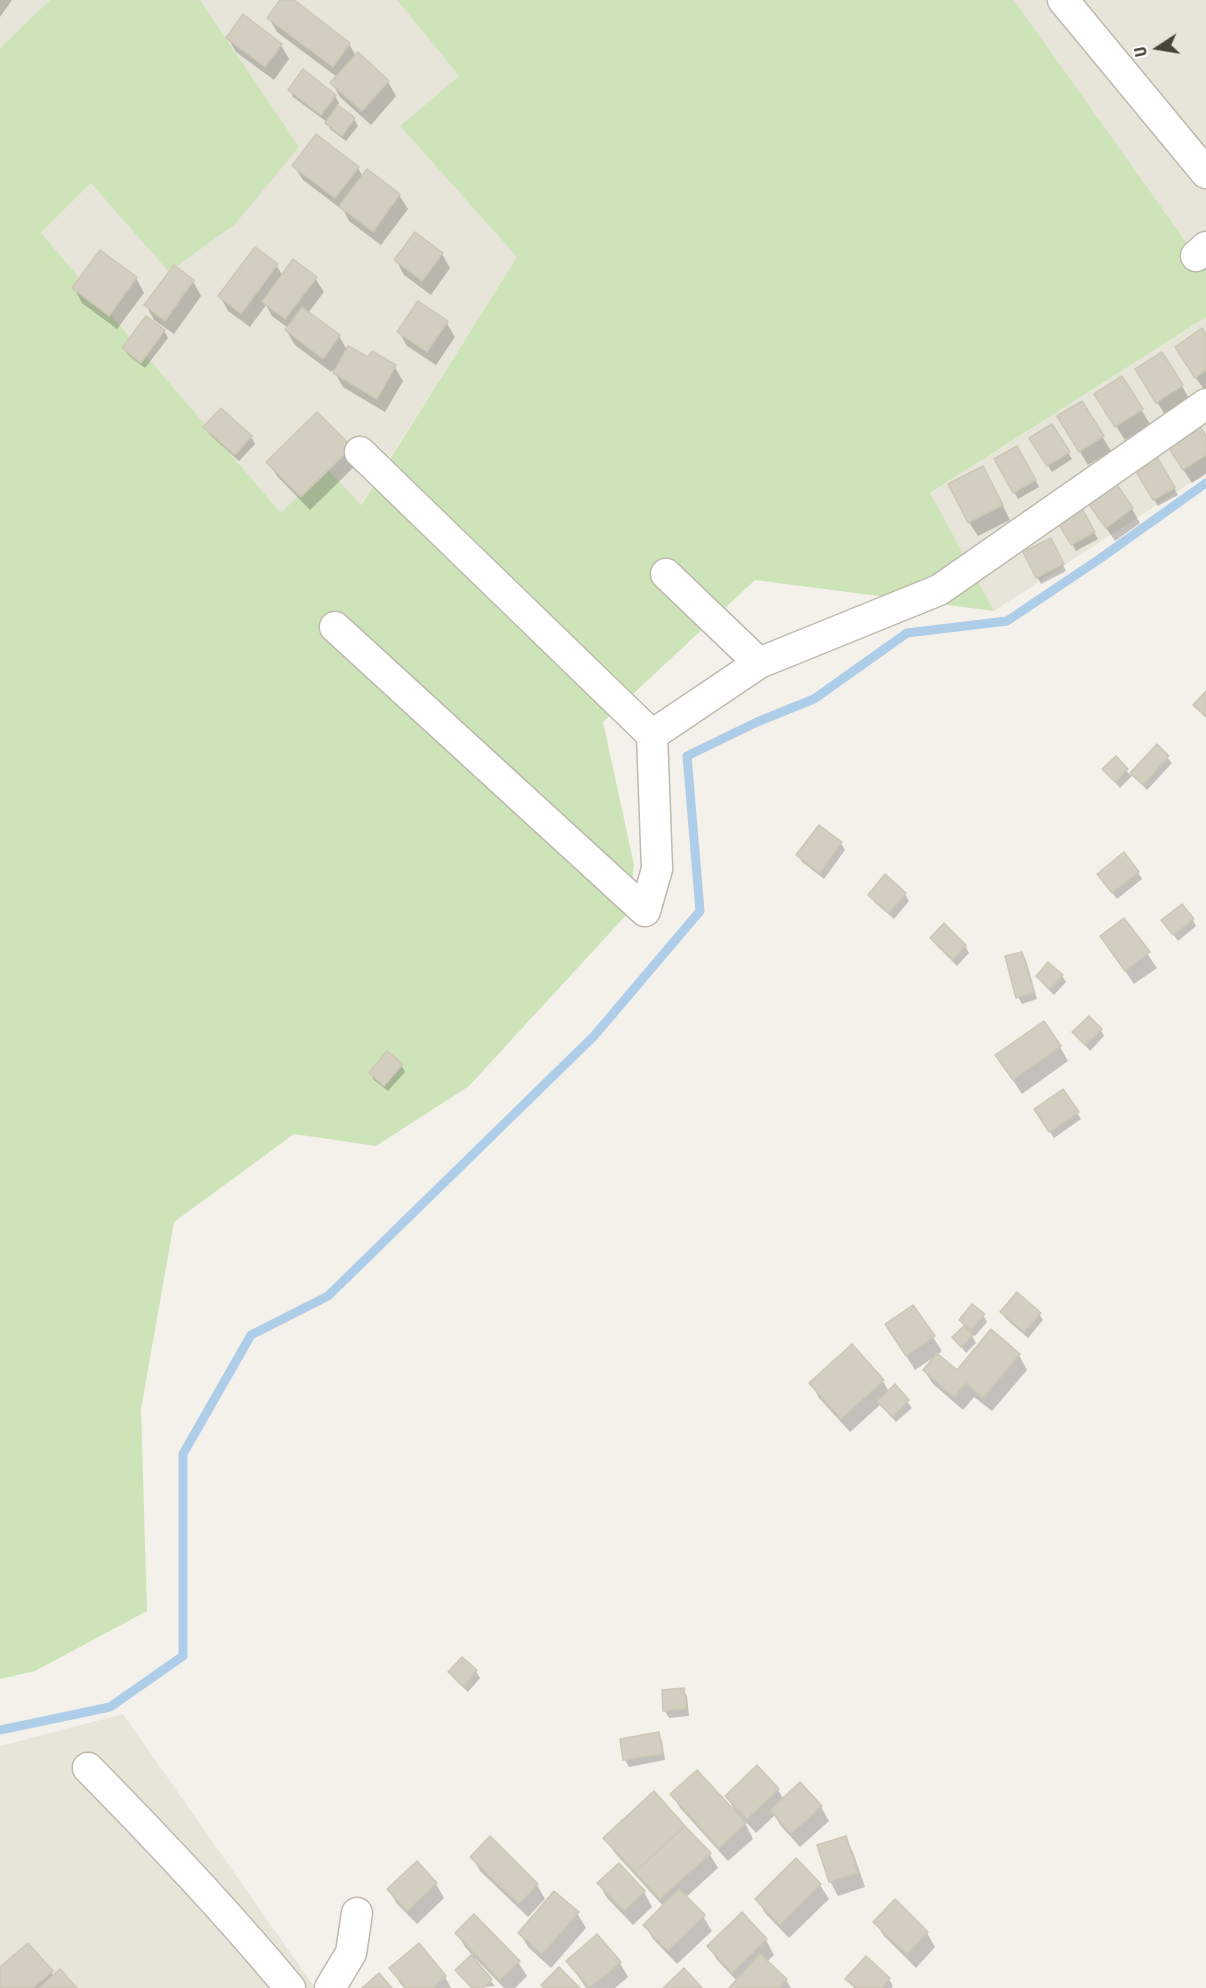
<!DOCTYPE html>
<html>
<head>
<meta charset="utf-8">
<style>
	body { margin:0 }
	#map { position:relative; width:1206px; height:1988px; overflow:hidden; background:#f4f1eb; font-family:"Asap Condensed",sans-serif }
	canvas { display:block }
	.north { position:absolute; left:1128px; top:18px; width:60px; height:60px; -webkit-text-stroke:4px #fff; paint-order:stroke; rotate:258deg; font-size:16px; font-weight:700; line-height:24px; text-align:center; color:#474339 }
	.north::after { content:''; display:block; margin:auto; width:21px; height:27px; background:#474339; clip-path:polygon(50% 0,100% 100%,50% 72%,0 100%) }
</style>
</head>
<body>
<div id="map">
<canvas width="1206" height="1988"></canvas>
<div class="north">U</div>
</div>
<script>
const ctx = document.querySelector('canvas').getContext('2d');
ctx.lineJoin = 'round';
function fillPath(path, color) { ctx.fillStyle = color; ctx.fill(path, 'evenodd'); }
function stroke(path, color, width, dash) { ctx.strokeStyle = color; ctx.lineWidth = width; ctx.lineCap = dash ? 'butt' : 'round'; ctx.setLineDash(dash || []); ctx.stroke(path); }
fillPath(new Path2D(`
	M0 0H50L0 48Z
	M200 0H397L459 76 400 126 517 257 360 505 281 513 41 233 91 183 299 148Z
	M1014 0H1206V266L1196 256Z
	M1206 317V473L994 611 929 494Z
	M123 1714 315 1988H0V1746Z`), '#e7e4d9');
fillPath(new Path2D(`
	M50 0H200L299 147 235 224 169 272 91 183 41 233 281 513 326 468 361 505 517 257 400 126 459 76 397 0H1014L1196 256 1206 266V317L930 493 994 611 755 580 603 722 634 865 628 913 469 1086 376 1146 294 1134 174 1222 141 1409 147 1611 35 1671 0 1679V48Z`), '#cde3b8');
fillPath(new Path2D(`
	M0 0H12L0 17Z
	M282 0H291L349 44 356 56 388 82 396 96 371 125 340 97 332 83 337 77 277 32 269 18Z
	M228 38 281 45 289 59 274 80 236 52Z
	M290 90 335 96 339 103 336 106 354 119 358 126 346 141 330 129 327 122 293 97Z
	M294 166 358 168 363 177 399 195 408 209 381 245 349 221 344 211 303 180Z
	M100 252 136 278 144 293 117 329 82 303 74 288Z
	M442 254 450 268 431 295 404 275 396 260Z
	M276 265 283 276 315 278 324 292 308 313 339 336 347 350 369 359 394 366 403 381 385 412 343 387 333 370 331 372 295 345 286 330 288 328 272 316 266 305 250 327 228 311 220 296Z
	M174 267 193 281 201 296 174 334 154 320 146 305Z
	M446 322 455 337 436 365 407 346 399 332Z
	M164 331 168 338 145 368 128 355 124 348Z
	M1206 336V390L1205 391 1185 362Z
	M1121 378 1150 424 1125 440 1104 408Z
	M1145 384 1182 386 1190 400 1166 416Z
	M1082 403 1111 451 1088 465 1059 417Z
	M221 410 251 437 255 444 239 461 209 434 205 427Z
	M1052 426 1072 459 1052 472 1031 439Z
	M1206 439V474L1192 483 1173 454Z
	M350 448 359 462 310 510 277 476 268 462Z
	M1017 448 1039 487 1018 499 996 460Z
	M1153 452 1178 495 1158 506 1133 464Z
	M991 482 1010 520 978 536 969 522Z
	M1084 495 1132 509 1140 523 1115 541Z
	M1078 505 1098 539 1076 551 1057 517Z
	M1054 547 1066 571 1041 584 1025 553Z
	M1157 746 1172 763 1147 790 1133 775 1120 788 1104 770 1116 758 1130 775Z
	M819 827 841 843 845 850 824 879 802 862 798 856Z
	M1138 872 1142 879 1117 899 1103 881Z
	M885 877 905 894 909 901 894 919 874 902 870 895Z
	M1124 920 1157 968 1134 984 1102 937Z
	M1193 920 1196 926 1178 941 1163 921Z
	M932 938 965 946 969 953 957 966 936 945Z
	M1022 953 1026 960 1037 999 1022 1004 1018 997Z
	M1038 976H1062L1066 982 1054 995 1042 983Z
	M1101 1030 1104 1036 1090 1051 1074 1032Z
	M1060 1047 1068 1061 1022 1094 997 1056Z
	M401 1065 405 1072 388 1091 374 1080 370 1073Z
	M1077 1113 1081 1119 1054 1138 1039 1116Z
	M913 1307 942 1351 937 1355 957 1372 991 1331 1019 1355 1027 1370 992 1411 974 1397 963 1410 933 1384 924 1370 934 1357 915 1370 895 1338Z
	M1002 1312 1039 1314 1043 1320 1028 1338 1006 1319Z
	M983 1315 987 1322 975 1336 970 1332 976 1343 966 1353 954 1338 965 1327 960 1320Z
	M883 1381 889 1392 895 1386 912 1408 896 1422 881 1404 850 1432 819 1398 811 1383Z
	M476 1671 480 1678 468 1692 454 1679 450 1673Z
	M683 1690 687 1696 689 1716 669 1718 665 1711 664 1691Z
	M658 1734 662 1741 665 1760 629 1767 625 1760 622 1740Z
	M778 1790 784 1800 821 1807 829 1821 800 1847 780 1825 775 1815 756 1833 743 1819 753 1839 728 1861 680 1808 672 1794 736 1813 727 1796Z
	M845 1837 853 1852 865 1887 838 1896 830 1881Z
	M605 1838 709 1853 718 1868 685 1898 703 1916 712 1931 677 1964 653 1939 645 1925 664 1907 614 1852Z
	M472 1857 537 1885 545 1899 528 1917 480 1871Z
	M796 1860 820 1885 829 1899 789 1938 765 1913 757 1899Z
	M417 1864 436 1884 444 1898 417 1924 397 1904 389 1890Z
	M618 1865 644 1892 652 1907 633 1925 607 1898 599 1884Z
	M895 1901 927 1933 935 1947 916 1968 884 1936 875 1922Z
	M577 1913 586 1928 551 1968 528 1947 520 1933Z
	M742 1914 766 1940 774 1955 767 1962 786 1980 791 1988H731L737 1981 717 1960 709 1946Z
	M457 1933 518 1962 527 1976 515 1988H504L475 1958 473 1960 495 1986 471 1988 457 1970 473 1956 465 1947Z
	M418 1945 445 1977 451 1988H404L399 1982 391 1968Z
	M568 1961 620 1963 628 1977 615 1988H586Z
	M0 1969 51 1972 54 1977 75 1988H0Z
	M847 1979H889L893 1986 891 1988H854Z`), '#0003');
stroke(new Path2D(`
	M0 1730 110 1707 183 1656V1454L251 1335 328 1296 594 1036 700 911 687 756 757 722 814 699 907 633 1007 621 1098 560 1206 483`), '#aecde9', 9);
const building = new Path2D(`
	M280 0H294L350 43 333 67 267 18Z
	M243 14 282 44 265 67 226 38Z
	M358 52 389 81 362 111 330 83Z
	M303 69 336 95 321 115 288 90Z
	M338 105 355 118 342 136 325 123Z
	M316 134 359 167 335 198 292 166Z
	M367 169 400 194 373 232 339 206Z
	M415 232 443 253 422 281 394 260Z
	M255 247 278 264 241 314 218 296Z
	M100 250 137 277 109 316 72 288Z
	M293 259 317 277 285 319 262 302Z
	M174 265 194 280 165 321 144 305Z
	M418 301 448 321 427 352 397 332Z
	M302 307 340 335 323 359 285 330Z
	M146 316 165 330 141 363 122 348Z
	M1202 328 1206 334V370L1195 378 1175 347Z
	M348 346 368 357 372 351 396 365 377 399 333 373Z
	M1162 352 1183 385 1156 403 1135 369Z
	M1122 376 1143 409 1115 427 1094 394Z
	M1082 401 1104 436 1079 452 1057 416Z
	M221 408 252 436 235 455 203 427Z
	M317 412 352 447 301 497 266 462Z
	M1195 418 1206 436V455L1183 470 1163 439Z
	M1052 424 1070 452 1047 466 1029 438Z
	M1017 446 1036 480 1013 493 994 459Z
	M1153 450 1175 488 1153 500 1131 463Z
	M983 466 1003 505 968 523 948 484Z
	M1110 475 1133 508 1106 528 1082 495Z
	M1079 503 1095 532 1071 545 1055 517Z
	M1051 538 1064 564 1036 578 1023 552Z
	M1206 691V717L1193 705Z
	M1157 744 1169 756 1143 785 1130 773Z
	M1116 756 1128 769 1115 782 1102 769Z
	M819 825 842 842 820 873 796 855Z
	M1124 852 1139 872 1112 893 1097 874Z
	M885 874 906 893 889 913 868 895Z
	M1182 904 1194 919 1173 935 1161 920Z
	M1124 918 1150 952 1125 971 1100 936Z
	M944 923 966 945 953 960 930 938Z
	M1022 952 1034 992 1016 998 1005 956Z
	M1048 962 1063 975 1050 989 1036 976Z
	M1089 1016 1102 1029 1085 1045 1072 1032Z
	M1044 1021 1061 1046 1013 1080 995 1055Z
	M387 1051 403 1064 384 1086 369 1073Z
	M1063 1089 1079 1112 1049 1132 1034 1109Z
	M1017 1292 1041 1313 1024 1332 1000 1312Z
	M972 1304 985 1314 971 1330 959 1320Z
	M913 1305 935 1336 906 1356 885 1324Z
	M964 1326 973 1335 961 1347 952 1337Z
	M991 1329 1020 1354 983 1398 966 1383 954 1397 923 1370 937 1353 957 1370Z
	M852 1344 884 1380 841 1419 809 1383Z
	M895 1384 909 1400 892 1417 877 1401Z
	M462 1657 477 1670 464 1686 448 1672Z
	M684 1688 686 1709 663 1711 662 1690Z
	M659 1732 663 1754 623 1760 620 1739Z
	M757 1765 779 1789 747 1819 725 1796Z
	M697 1770 746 1823 719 1848 670 1794Z
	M800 1782 822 1806 791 1834 770 1810Z
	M654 1791 685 1826 635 1872 603 1838Z
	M685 1826 711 1853 660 1899 635 1872Z
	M490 1836 538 1884 519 1904 470 1857Z
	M846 1836 858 1873 829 1882 817 1845Z
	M796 1858 821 1884 780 1925 755 1899Z
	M417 1861 437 1883 407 1911 387 1889Z
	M619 1863 645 1891 624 1911 597 1883Z
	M679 1889 705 1915 668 1951 643 1925Z
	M554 1891 579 1912 542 1954 518 1933Z
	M895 1899 928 1932 907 1954 873 1922Z
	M742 1912 767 1939 732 1973 707 1946Z
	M474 1914 520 1961 500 1980 455 1933Z
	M597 1934 621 1962 589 1988 566 1961Z
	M28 1943 53 1971 33 1988H0V1967Z
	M419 1943 446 1976 433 1988H406L389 1968Z
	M760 1954 787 1979 779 1988H729Z
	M471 1955 492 1979 483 1988H472L455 1970Z
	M866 1956 890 1978 882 1988H856L845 1979Z
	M559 1967 580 1988H544L541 1985Z
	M684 1968 702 1988H663Z
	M60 1969 77 1988H39Z
	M379 1973 392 1988H362Z`);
fillPath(building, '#d4cec1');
stroke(building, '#cec6b5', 1.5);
const street = new Path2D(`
	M1063 0 1206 173
	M1196 256 1206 247
	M360 452 652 735
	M666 574 759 663
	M335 627 645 911 657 869 652 735 759 663 939 590 1206 404
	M88 1768C158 1839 226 1911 290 1988
	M330 1988 351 1953 357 1913`);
stroke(street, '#bebaae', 33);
stroke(street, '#fff', 30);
</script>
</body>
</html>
